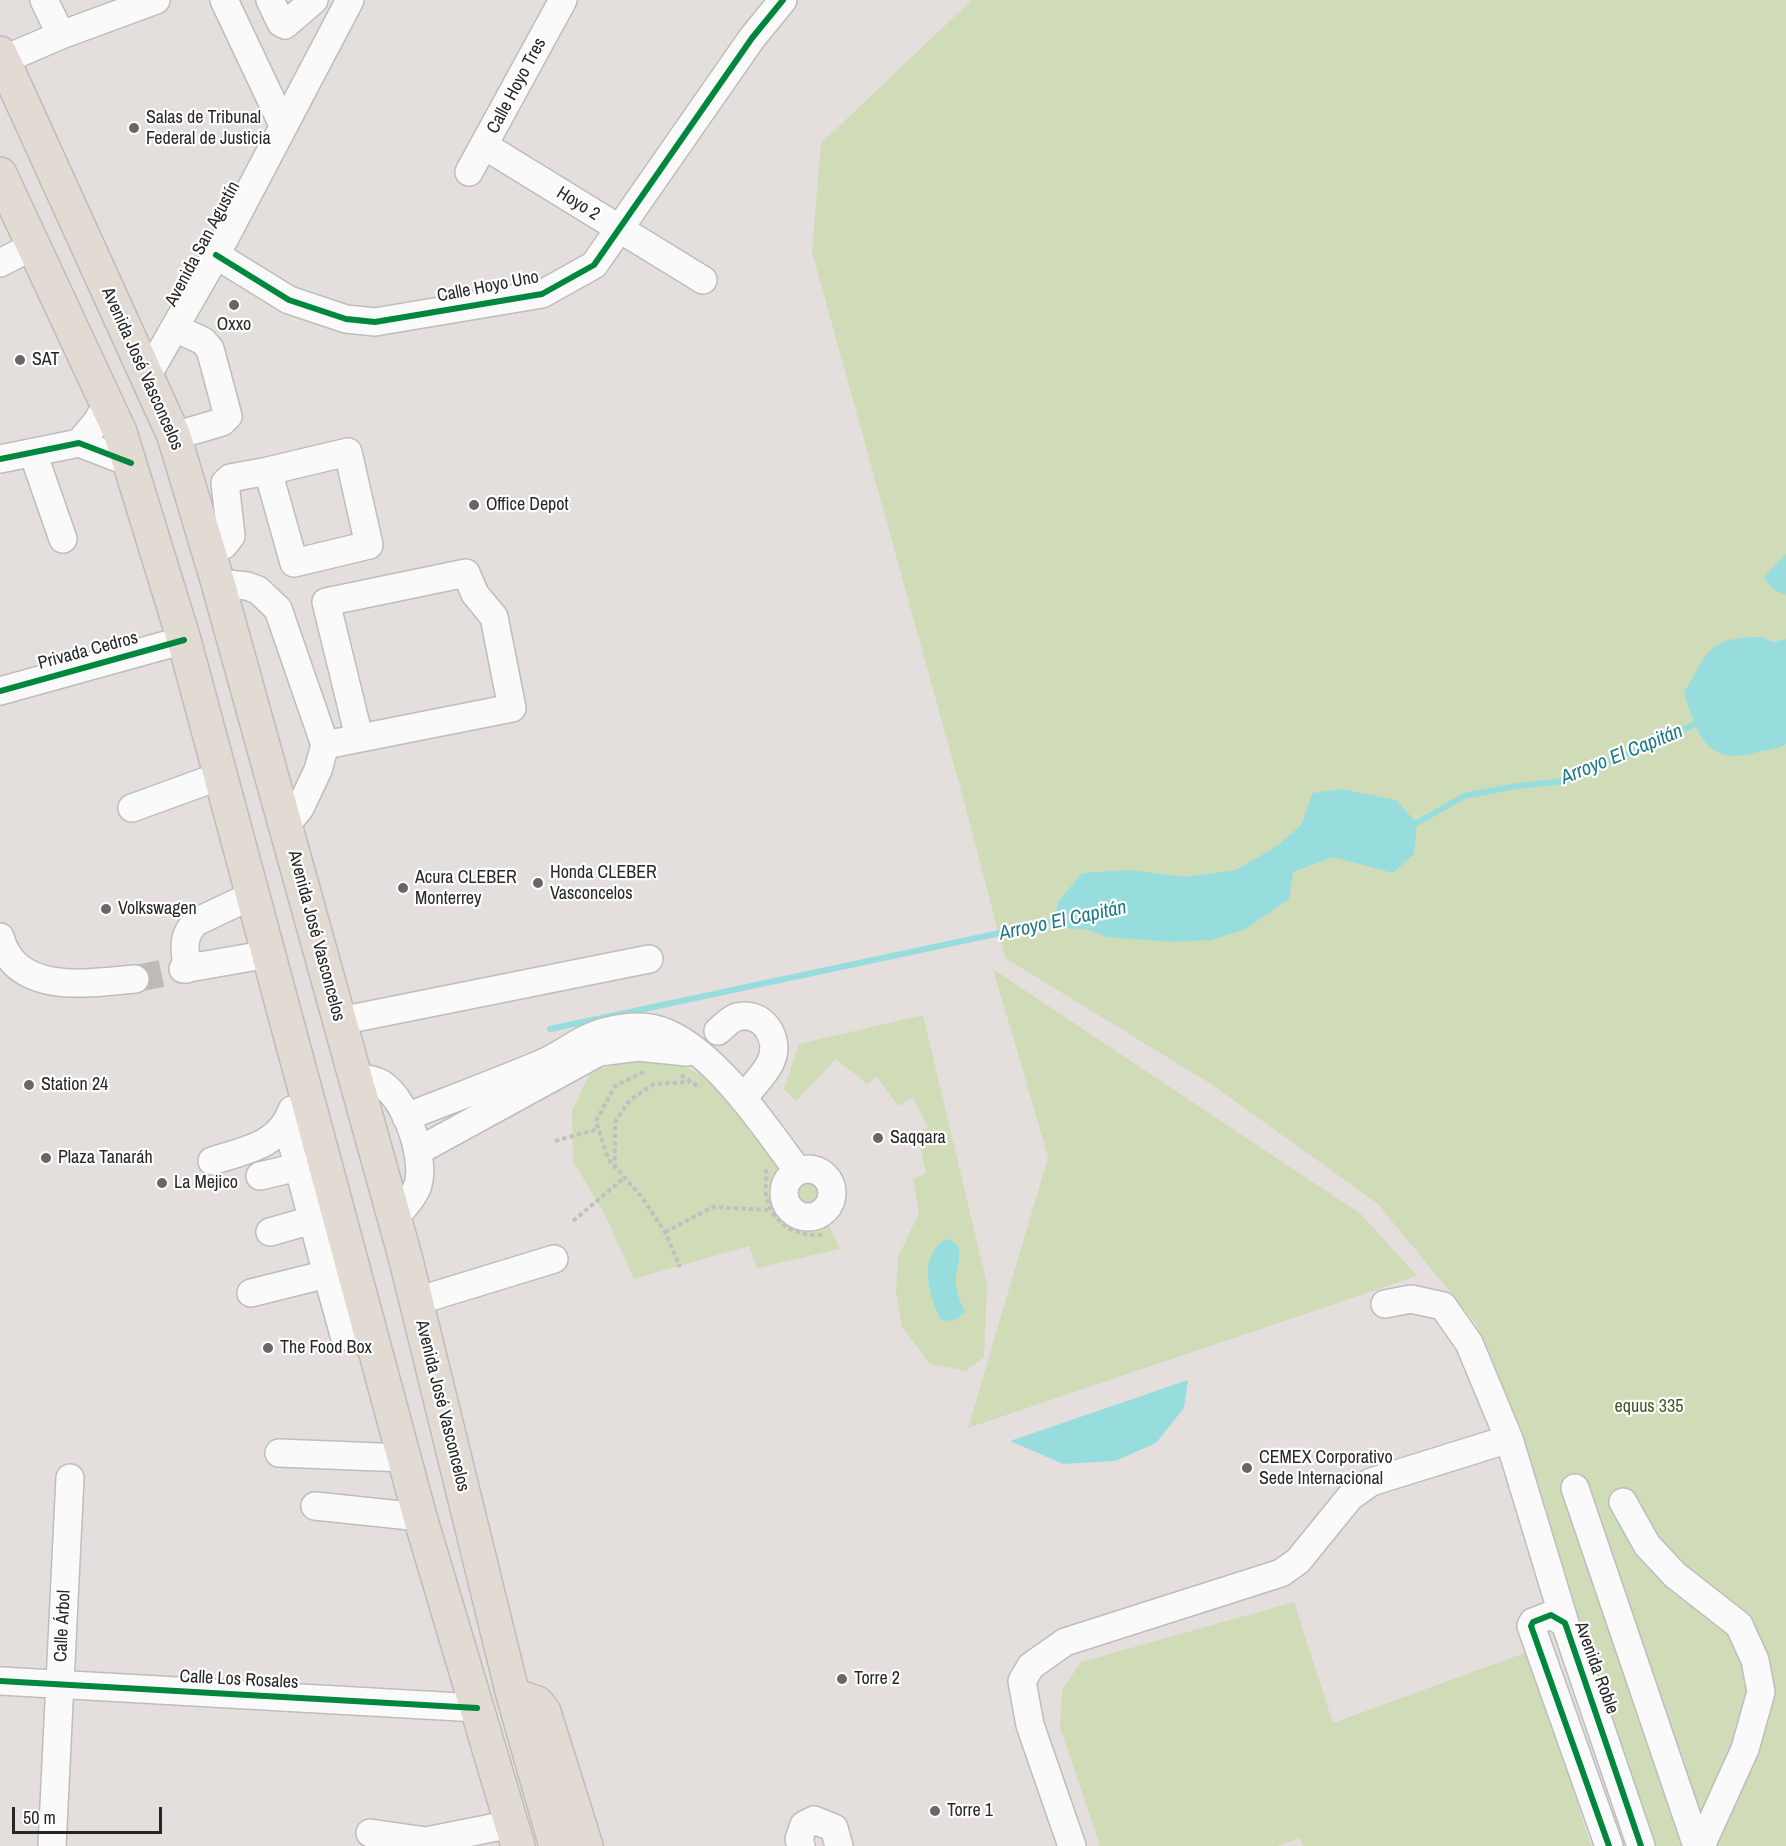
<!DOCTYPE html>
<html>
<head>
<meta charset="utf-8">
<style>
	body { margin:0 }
	#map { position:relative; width:1786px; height:1846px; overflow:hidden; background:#e4dfdc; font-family:"Archivo Narrow",sans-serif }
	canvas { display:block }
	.scale { position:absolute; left:12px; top:1807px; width:150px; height:27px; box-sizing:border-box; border:3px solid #272727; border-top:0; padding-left:8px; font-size:18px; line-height:21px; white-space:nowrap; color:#272727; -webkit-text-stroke:4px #fff; paint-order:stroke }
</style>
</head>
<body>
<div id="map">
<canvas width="1786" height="1846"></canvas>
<div class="scale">50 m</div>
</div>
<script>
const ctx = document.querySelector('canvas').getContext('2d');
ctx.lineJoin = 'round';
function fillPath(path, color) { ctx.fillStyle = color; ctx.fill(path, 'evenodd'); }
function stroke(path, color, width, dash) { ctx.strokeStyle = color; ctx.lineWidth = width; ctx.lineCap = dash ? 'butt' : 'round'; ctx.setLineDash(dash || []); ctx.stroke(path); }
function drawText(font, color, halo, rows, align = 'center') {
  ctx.font = font + ' "Archivo Narrow",sans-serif'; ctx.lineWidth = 4.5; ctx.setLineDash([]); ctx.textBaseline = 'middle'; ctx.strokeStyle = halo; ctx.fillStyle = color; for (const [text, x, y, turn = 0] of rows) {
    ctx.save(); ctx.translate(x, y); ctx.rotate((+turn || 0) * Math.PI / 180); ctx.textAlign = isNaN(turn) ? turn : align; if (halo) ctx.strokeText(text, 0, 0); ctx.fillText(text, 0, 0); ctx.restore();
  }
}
fillPath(new Path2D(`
	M972 0H1786V1846H1654L1476 1324 1378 1204 1211 1084 1005 958 965 805 812 252 821 143Z
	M993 969 1361 1214 1417 1276 968 1428 1048 1157Z
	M923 1015 987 1284 984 1357 967 1371 930 1364 902 1327 896 1293 898 1257 919 1213 913 1179 926 1173 917 1134 928 1127 913 1098 898 1106 877 1077 867 1084 836 1059 796 1101 784 1089 799 1044Z
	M633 1058 677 1063 725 1087 780 1160C764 1199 784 1237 829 1225L840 1249 757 1268 749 1246 634 1279 605 1215 573 1161 572 1111 590 1073Z
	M791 1192a17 17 0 1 1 34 0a17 17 0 1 1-34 0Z
	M1294 1602 1333 1723 1530 1651 1591 1846H1303L1300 1838 1277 1846H1100L1060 1727 1062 1690 1081 1662Z`), '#d0dcb8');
fillPath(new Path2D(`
	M1786 554V595L1773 589 1764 577Z
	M1761 637 1774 642 1786 639V744C1778 750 1764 750 1754 753 1704 766 1697 731 1684 693 1710 649 1707 638 1761 637Z
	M1341 789 1396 800 1417 823 1414 854 1393 873 1333 857 1293 872 1289 899 1244 930 1211 940 1174 942 1106 937 1089 930 1052 926 1058 902 1082 873 1130 870 1185 877 1236 870 1276 847 1302 824 1312 793Z
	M945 1239C970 1243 955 1267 956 1283 956 1293 961 1303 965 1312L954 1321 941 1320C928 1294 918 1258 945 1239Z
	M1188 1380 1184 1408 1156 1443 1115 1461 1063 1464 1010 1441Z`), '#98ddde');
stroke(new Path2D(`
	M1410 824 1417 823 1464 796 1517 786 1566 781 1700 722
	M550 1029 1061 920`), '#98ddde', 6);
stroke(new Path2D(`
	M135 979 183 969`), '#bebab8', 27, [27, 14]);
const minor = new Path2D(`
	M44 0 61 35 156 0
	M224 0 283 125
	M270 0 281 23 285 25 314 0
	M3 60 61 35
	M485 146 703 280
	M469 172 563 0
	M216 255 289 300 346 319 375 322 542 294 594 265 752 38 783 0
	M0 263 33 246
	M147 376 216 255 350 0
	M174 436 222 422 228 416 210 349 203 341 175 328
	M79 443 96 423 108 403
	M348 452 369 545 294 563 268 471Z
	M33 453 63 539
	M0 459 79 443 131 463
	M209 552 224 545 231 536 225 483 230 478 268 471
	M218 583 247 586 258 590 278 609 325 745 318 770 300 808 286 825
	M0 691 184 640
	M325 745 512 708 494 617 475 594 466 573 326 602 359 737
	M132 808 220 776
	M0 937C16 996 88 983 135 979
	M183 969 269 954
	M187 969C185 949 181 937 196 922L253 895
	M340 1021 649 959
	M718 1031C723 1027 730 1019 737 1017 763 1010 781 1039 771 1061 767 1072 751 1088 743 1098
	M355 1077C362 1078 371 1079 378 1082 405 1094 426 1158 418 1185 414 1197 402 1209 394 1219
	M406 1117C452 1099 498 1082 543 1063 565 1053 584 1036 608 1031 627 1026 649 1025 667 1033 718 1055 765 1127 798 1171
	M287 1124 327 1274
	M418 1151 599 1052 638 1047 687 1052
	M212 1161C245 1150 279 1146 292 1110
	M784 1193a24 24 0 1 1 48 0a24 24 0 1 1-48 0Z
	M260 1176 298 1167
	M270 1232 312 1220
	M251 1293 327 1274 344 1335 373 1346
	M417 1301 554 1259
	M1385 1304 1411 1299 1443 1306 1469 1343 1509 1439 1564 1620
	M279 1453 404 1458
	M1575 1488 1697 1846
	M1623 1502 1647 1545 1675 1575 1739 1625 1755 1660 1761 1692 1745 1749 1701 1846
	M315 1506 420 1517
	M0 1681 477 1708
	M370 1833 426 1841 437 1846
	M426 1841 512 1824
	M52 1846 70 1478
	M801 1846 799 1839 804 1825 814 1820 834 1828 839 1846
	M1072 1846 1030 1725 1022 1681 1031 1666 1065 1642 1281 1573 1298 1561 1350 1497 1371 1482 1509 1439
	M1609 1846 1531 1626 1533 1622 1551 1615 1565 1623 1641 1846`);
const major = new Path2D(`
	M0 53 174 436 218 583 406 1260 513 1695 556 1846
	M0 174 120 432 184 640 420 1517 518 1846
	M513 1695 537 1703 544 1712 586 1846`);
stroke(minor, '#bebdbd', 30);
stroke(major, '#bebcbb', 36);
stroke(new Path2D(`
	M644 1072 615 1086 596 1121 608 1159 641 1196 665 1232 680 1267
	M681 1075 700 1088
	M555 1141 599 1129
	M615 1168V1122L630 1100 654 1084 689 1082
	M766 1169C767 1177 765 1186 766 1194 771 1223 794 1237 822 1235
	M573 1221 624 1178
	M665 1232 713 1207 770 1210`), '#c0c0c0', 4, [4.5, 3]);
stroke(minor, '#fbfafa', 27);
stroke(major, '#e2dbd4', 33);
stroke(new Path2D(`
	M216 255 289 300 346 319 375 322 542 294 594 265 752 38 783 0
	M0 459 79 443 131 463
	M0 691 184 640
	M0 1681 477 1708
	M1609 1846 1531 1626 1533 1622 1551 1615 1565 1623 1641 1846`), '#00873e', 6);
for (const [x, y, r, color] of [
	[134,128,6,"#696766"],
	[234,305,6,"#696766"],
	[20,360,6,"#696766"],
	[474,505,6,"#696766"],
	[538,883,6,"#696766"],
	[403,888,6,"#696766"],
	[106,909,6,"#696766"],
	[29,1085,6,"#696766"],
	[878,1138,6,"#696766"],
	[46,1158,6,"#696766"],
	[162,1183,6,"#696766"],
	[268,1348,6,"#696766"],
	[1247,1468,6,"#696766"],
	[842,1679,6,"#696766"],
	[935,1811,6,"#696766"]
]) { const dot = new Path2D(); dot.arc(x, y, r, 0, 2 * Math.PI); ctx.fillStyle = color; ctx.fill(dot); stroke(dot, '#fff', 2); }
drawText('18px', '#272727', '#fff', [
	["Calle Hoyo Tres",517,86,-62],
	["Hoyo 2",578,204,32],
	["Avenida San Agustín",203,244,-62],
	["Calle Hoyo Uno",488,287,-11],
	["Avenida José Vasconcelos",142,369,66],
	["Privada Cedros",88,651,-15],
	["Avenida José Vasconcelos",316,936,75],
	["Avenida José Vasconcelos",442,1406,76],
	["Calle Árbol",63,1626,-87],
	["Avenida Roble",1596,1668,70],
	["Calle Los Rosales",239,1680,3]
]);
drawText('18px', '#272727', '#fff', [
	["Salas de Tribunal",146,118],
	["Federal de Justicia",146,139],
	["Oxxo",234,325,"center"],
	["SAT",32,360],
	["Office Depot",486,505],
	["Honda CLEBER",550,873],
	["Vasconcelos",550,894],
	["Acura CLEBER",415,878],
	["Monterrey",415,899],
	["Volkswagen",118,909],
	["Station 24",41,1085],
	["Saqqara",890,1138],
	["Plaza Tanaráh",58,1158],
	["La Mejico",174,1183],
	["The Food Box",280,1348],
	["CEMEX Corporativo",1259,1458],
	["Sede Internacional",1259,1479],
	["Torre 2",854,1679],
	["Torre 1",947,1811]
], 'left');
drawText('18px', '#3a5921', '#fff', [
	["equus 335",1649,1407]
]);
drawText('italic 20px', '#1c7a85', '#fff', [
	["Arroyo El Capitán",1622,755,-22],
	["Arroyo El Capitán",1063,921,-12]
]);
</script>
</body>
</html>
